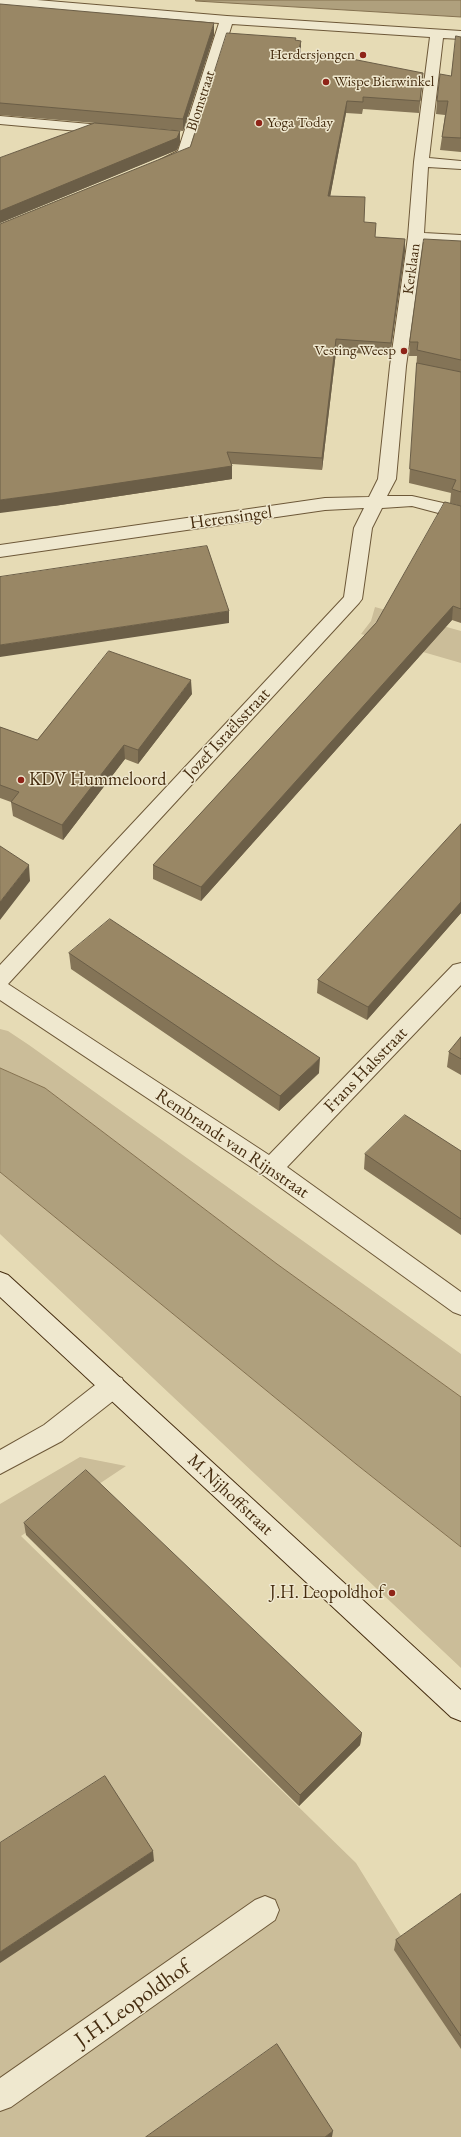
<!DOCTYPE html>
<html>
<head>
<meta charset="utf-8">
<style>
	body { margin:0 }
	canvas { display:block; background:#e6dbb5 }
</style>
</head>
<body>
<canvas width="461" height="2137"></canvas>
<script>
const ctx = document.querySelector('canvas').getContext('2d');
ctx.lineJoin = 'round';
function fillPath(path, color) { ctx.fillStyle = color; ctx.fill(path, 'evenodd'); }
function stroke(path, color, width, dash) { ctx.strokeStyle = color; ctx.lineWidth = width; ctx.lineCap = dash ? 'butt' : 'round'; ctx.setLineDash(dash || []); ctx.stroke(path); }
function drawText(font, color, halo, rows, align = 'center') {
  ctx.font = font + ' "EB Garamond",serif'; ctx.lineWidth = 3; ctx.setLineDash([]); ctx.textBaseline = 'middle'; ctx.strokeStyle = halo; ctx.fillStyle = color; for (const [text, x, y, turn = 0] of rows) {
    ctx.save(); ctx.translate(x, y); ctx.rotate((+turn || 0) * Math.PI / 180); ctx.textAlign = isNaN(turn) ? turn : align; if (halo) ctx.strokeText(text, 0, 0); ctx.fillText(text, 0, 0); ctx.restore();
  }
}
fillPath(new Path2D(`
	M375 607 461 631V663L361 634 371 621Z
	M0 1029 8 1031 29 1045 461 1354V1397L277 1264 45 1088 0 1068Z
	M0 1172 356 1464 461 1547V1668L0 1234Z
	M80 1457 126 1466 21 1536 356 1863 461 2033V2137H0V1504Z`), '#cbbd99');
const water = new Path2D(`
	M196 0H461V17L196 1Z
	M0 1068 45 1088 277 1264 461 1397V1547L356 1464 0 1172Z`);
fillPath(water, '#afa07d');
stroke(water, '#857251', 1);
const street = new Path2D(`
	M0 0H37L227 16 461 31V39L443 38 429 158 461 161V169L428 167 424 233 461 235V245L423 242 406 366 396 479 387 496H412L461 507V519L412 506 382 508 372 528 362 599 359 603 8 984 269 1155 453 965 461 963V985L287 1167 461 1292V1315L453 1312 263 1175 0 1000V965L344 597 354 528 364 508 325 510 0 557V545L325 498 369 497 378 479 390 366 408 237 414 162 430 37 232 24 192 154 190 157 170 166H160L158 163 160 160 178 151 219 23 0 5Z
	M0 116 112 126 117 127 119 130 117 133 112 134 0 124Z
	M113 1375 122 1378 125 1386 122 1394 62 1441 0 1474V1450L44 1425 104 1378Z
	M265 1896 275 1900 279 1910 275 1920 11 2107 0 2111V2078L255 1900Z`);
const secondary = new Path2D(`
	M0 1272 8 1275 461 1690V1721L451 1717 0 1297Z`);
stroke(street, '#6d5838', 2);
stroke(secondary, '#452c0f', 2);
fillPath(street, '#efe8cf');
fillPath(secondary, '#efe8cf');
fillPath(new Path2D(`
	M0 4 214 35 183 131 128 126 180 131V143L177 150 0 223V158L95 123 0 115Z
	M461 37V152L440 150 442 137 445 115 436 114 437 101 451 76Z
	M296 40 301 53 423 73 419 113 363 109 362 114 346 113 330 196 364 222 375 237 405 239V251L390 355 336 352 322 470 232 464V479L54 506 190 147Z
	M461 241V506L450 503 451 493 409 483 417 356H409L410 342Z
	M461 506V623L452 620 201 901 153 879V865L376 623Z
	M192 694 138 764 125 759 63 840 13 816 11 802 0 798V727L37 740Z
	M461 824V913L367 1020 317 993 318 980Z
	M69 953 319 1073 279 1111 71 969Z
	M461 1037V1075L447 1067 449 1052Z
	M461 1151V1235L364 1169 365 1154Z
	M24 1523 362 1733 360 1745 299 1806 26 1535Z
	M461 1894V2049L394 1950 396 1940Z`), '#847457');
fillPath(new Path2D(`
	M214 23V35L183 131V119Z
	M301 41V53L298 65V53Z
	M347 101 346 113 328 208V196Z
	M180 131V143L177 150 0 223V211Z
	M405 239V251L390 355 391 343Z
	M336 339V352L322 470V458Z
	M232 466V479L54 506 0 513V500Z
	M453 606 452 620 201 901V887Z
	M229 611V623L0 657V645Z
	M191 680 192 694 138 764V750Z
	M124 745 125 759 63 840 62 825Z
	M29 865 30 881 0 920V902Z
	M461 902V913L367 1020 368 1007Z
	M320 1058 319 1073 279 1111 280 1096Z
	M362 1733 360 1745 299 1806 300 1795Z
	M153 1851 154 1861 0 1963V1952Z
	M333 2131 332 2137H325Z`), '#6b5e47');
const building = new Path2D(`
	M0 4 214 23 183 119 0 103Z
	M227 33 296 38 295 40 301 41 298 53 347 58 423 73 420 101 363 97V102L347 101 328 196 365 197 364 222 376 223 375 237 405 239 391 343 336 339 322 458 227 452 232 466 53 493 0 500V224L190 147Z
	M456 36 461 37V138L442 137 448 101H437L440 74 451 76Z
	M95 123 180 131 177 138 0 211V158Z
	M424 239 461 241V360L417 350 418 342H410Z
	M417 363 461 372V492L452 489 456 480 410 469Z
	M445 502 461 506V609L453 606 201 887 153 865 376 623Z
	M207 546 229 611 0 645V577Z
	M109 651 191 680 138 750 124 745 62 825 11 802 19 792 0 785V727L37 740Z
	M461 824V902L368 1007 318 980Z
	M0 846 29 865 0 902Z
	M110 919 320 1058 280 1096 69 953Z
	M461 1037V1059L449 1052Z
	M405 1115 461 1151V1219L365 1154Z
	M86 1470 362 1733 300 1795 24 1523Z
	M105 1776 153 1851 0 1952V1843Z
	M461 1894V2036L396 1940Z
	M277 2044 333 2131 325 2137H146Z`);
fillPath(building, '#998765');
stroke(building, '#6b5e47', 1);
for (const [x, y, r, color] of [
	[363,55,4,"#8f2418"],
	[326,82,4,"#8f2418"],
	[259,123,4,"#8f2418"],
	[404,351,4,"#8f2418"],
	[21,780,4,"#8f2418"],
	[392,1593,4,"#8f2418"]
]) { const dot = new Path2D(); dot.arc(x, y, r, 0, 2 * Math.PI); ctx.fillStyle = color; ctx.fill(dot); stroke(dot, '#efe8cf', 1.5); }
drawText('15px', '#452c0f', '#efe8cf', [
	["Herdersjongen",355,55],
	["Wispe Bierwinkel",334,82,"left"],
	["Yoga Today",267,123,"left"],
	["Vesting Weesp",396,351]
], 'right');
drawText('15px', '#452c0f', '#efe8cf', [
	["Blomstraat",201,101,-72],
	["Kerklaan",412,269,-82]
]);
drawText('18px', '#452c0f', '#efe8cf', [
	["Herensingel",231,518,-8],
	["Jozef Israëlsstraat",227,734,-47],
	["Frans Halsstraat",366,1070,-46],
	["Rembrandt van Rijnstraat",232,1144,34],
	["M.Nijhoffstraat",230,1495,43]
]);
drawText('18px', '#452c0f', '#efe8cf', [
	["KDV Hummeloord",29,780],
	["J.H. Leopoldhof",384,1593,"right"]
], 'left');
drawText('22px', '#452c0f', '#efe8cf', [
	["J.H.Leopoldhof",133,2004,-35]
]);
</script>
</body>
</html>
